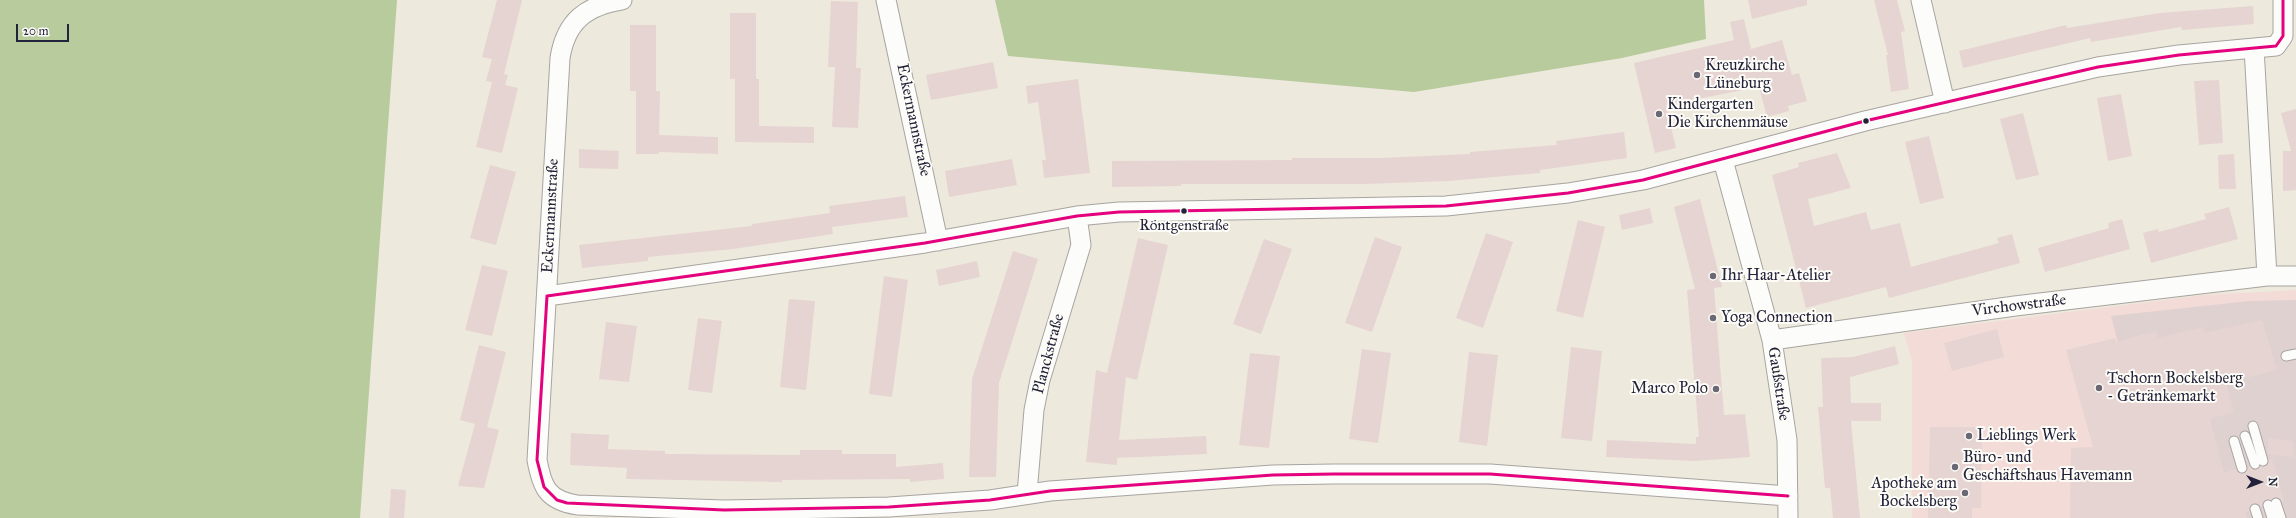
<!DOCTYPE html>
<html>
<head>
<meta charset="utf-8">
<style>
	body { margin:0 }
	#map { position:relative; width:2296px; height:518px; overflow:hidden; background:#eee9dd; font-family:"IM FELL Great Primer",serif }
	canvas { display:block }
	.north { position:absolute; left:2240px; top:462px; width:40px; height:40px; -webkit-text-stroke:3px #fdfcf7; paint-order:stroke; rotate:90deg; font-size:11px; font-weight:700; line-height:16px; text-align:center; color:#22223b }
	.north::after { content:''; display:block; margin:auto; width:14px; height:18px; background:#22223b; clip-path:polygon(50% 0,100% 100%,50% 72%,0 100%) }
	.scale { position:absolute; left:16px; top:24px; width:53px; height:18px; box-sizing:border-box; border:2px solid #22223b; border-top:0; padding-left:5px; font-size:12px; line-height:14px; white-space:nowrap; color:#22223b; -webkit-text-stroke:3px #fdfcf7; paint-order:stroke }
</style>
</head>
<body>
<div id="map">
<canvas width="2296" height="518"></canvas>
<div class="north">N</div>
<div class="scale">20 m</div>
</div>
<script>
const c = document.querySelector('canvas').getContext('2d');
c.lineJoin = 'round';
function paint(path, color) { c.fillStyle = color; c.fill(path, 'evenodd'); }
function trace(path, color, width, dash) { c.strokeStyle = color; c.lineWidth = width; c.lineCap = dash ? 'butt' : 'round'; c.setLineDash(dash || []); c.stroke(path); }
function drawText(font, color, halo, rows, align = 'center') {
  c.font = font + ' "IM FELL Great Primer",serif'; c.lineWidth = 4; c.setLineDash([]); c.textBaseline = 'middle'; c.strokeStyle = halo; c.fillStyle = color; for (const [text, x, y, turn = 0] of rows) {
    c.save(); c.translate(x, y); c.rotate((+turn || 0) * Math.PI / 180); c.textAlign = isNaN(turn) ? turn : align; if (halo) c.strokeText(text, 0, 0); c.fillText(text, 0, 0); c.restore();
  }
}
paint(new Path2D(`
	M 2296,290 L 2296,518 L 1912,518 L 1912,361 L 1904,333 L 2204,295 Z`), '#f3dbd7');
paint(new Path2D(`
	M 2296,300 L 2296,518 L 2163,518 L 2111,316 L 2249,301 Z`), '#dfd1d0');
paint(new Path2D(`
	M 0,0 L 397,0 L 360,518 L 0,518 Z
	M 995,0 L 1704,0 L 1706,39 L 1622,58 L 1414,92 L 1008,56 Z`), '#b8cb9d');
paint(new Path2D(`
	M 497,0 L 522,0 L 504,74 L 508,75 L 505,85 L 518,88 L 502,153 L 476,147 L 492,82 L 486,81 L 492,59 L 482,57 Z
	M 1748,0 L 1807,0 L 1807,5 L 1752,19 Z
	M 1874,0 L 1897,0 L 1905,31 L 1901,32 L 1909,89 L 1891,92 L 1886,55 L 1888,55 Z
	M 831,1 L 858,2 L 856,68 L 861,68 L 858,128 L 832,127 L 835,67 L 828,67 Z
	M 2253,6 L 2254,24 L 2182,30 L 2181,27 L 2091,42 L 2090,38 L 1963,68 L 1959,51 L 2066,25 L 2067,28 L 2160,13 Z
	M 730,13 L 756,13 L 756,79 L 759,79 L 759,126 L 814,127 L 814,143 L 735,142 L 735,79 L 730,79 Z
	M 1744,19 L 1751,49 L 1782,40 L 1792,75 L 1799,73 L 1807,101 L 1788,106 L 1789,111 L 1767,117 L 1759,87 L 1666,105 L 1676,148 L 1655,153 L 1634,63 L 1734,40 L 1730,22 Z
	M 630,25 L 656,25 L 656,91 L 660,91 L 659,135 L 718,137 L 718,154 L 659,152 L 659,154 L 636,154 L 636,91 L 630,91 Z
	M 993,62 L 998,88 L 931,100 L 926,75 Z
	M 1078,79 L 1090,173 L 1044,178 L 1042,160 L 1046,160 L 1038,102 L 1028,104 L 1026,86 Z
	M 2219,80 L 2223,143 L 2199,145 L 2194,81 Z
	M 2121,94 L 2132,156 L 2108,161 L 2097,98 Z
	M 2296,109 L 2296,190 L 2283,191 L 2283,151 L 2291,151 L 2281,113 Z
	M 2023,113 L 2039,175 L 2016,180 L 2000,119 Z
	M 1624,132 L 1627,158 L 1540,170 L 1540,173 L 1448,181 L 1366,184 L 1181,184 L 1181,186 L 1112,187 L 1112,161 L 1292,160 L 1292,158 L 1381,158 L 1470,154 L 1470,152 L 1557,145 L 1556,141 Z
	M 1929,136 L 1944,198 L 1920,204 L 1905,142 Z
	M 579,149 L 619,151 L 618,169 L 579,168 Z
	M 1837,153 L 1851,188 L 1808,199 L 1814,226 L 1866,212 L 1871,230 L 1900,223 L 1911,267 L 1999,243 L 1997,238 L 2012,234 L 2020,263 L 1889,298 L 1886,287 L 1806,308 L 1772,175 L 1799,167 L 1798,163 Z
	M 2234,154 L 2236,189 L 2219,189 L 2218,155 Z
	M 1012,159 L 1017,185 L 949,197 L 945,171 Z
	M 490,165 L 516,172 L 496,245 L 470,238 Z
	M 905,196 L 908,217 L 832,227 L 833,234 L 733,249 L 648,257 L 648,261 L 582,268 L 579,245 L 752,226 L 752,224 L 830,213 L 829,206 Z
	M 1700,199 L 1722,287 L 1714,288 L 1724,415 L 1745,414 L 1750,457 L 1695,461 L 1606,457 L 1607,440 L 1696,444 L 1696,437 L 1699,437 L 1687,290 L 1695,289 L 1674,207 Z
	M 2229,207 L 2238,239 L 2151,263 L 2143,233 L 2158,229 L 2159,232 L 2206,219 L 2204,214 Z
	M 1650,208 L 1653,223 L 1622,230 L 1619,215 Z
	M 2122,219 L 2130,249 L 2045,272 L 2038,248 L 2109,228 L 2108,223 Z
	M 1578,220 L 1605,227 L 1583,318 L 1556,311 Z
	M 1486,233 L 1513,242 L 1483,328 L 1456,318 Z
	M 1375,237 L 1402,247 L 1372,332 L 1345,323 Z
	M 1138,238 L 1168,245 L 1137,380 L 1126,377 L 1119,440 L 1206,436 L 1207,454 L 1117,458 L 1117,465 L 1086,462 L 1096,370 L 1107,373 Z
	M 1264,239 L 1292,249 L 1261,334 L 1233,324 Z
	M 1013,251 L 1038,259 L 999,383 L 996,477 L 969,477 L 972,379 Z
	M 977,261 L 980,277 L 939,286 L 936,270 Z
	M 482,265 L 508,271 L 492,336 L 465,330 Z
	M 884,276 L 908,280 L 892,397 L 869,394 Z
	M 789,299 L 815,301 L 806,390 L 780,387 Z
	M 698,318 L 722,321 L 712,393 L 688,390 Z
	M 2262,320 L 2277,370 L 2226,383 L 2234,412 L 2210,419 L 2224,473 L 2236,469 L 2238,473 L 2243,474 L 2247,472 L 2248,466 L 2257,470 L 2260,466 L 2267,465 L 2269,460 L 2272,459 L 2284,501 L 2282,502 L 2277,497 L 2271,500 L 2267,499 L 2261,507 L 2257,503 L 2253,503 L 2249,511 L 2245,512 L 2247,518 L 2070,518 L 2071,448 L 2093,447 L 2066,350 L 2115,338 L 2116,342 L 2156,331 L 2158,338 L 2203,327 L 2204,333 Z
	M 606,322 L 637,326 L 629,382 L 599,379 Z
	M 1997,329 L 2004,357 L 1952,371 L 1944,343 Z
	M 479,345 L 506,352 L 487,427 L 499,430 L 484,488 L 458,486 L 475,424 L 460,420 Z
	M 1895,346 L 1899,364 L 1850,377 L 1851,403 L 1881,403 L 1881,421 L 1851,421 L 1860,518 L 1833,518 L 1830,488 L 1825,488 L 1818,407 L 1823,407 L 1821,358 L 1853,357 Z
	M 1571,347 L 1602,351 L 1592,441 L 1561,438 Z
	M 1362,349 L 1391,353 L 1378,443 L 1349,439 Z
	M 1469,352 L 1498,355 L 1487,446 L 1459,442 Z
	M 1250,353 L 1280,356 L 1269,448 L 1239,445 Z
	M 1930,427 L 1982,427 L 1981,508 L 1972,508 L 1972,518 L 1928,518 Z
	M 571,433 L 609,435 L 608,449 L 665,451 L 665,454 L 800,455 L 800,450 L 842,450 L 842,454 L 896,454 L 896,467 L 943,463 L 944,479 L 910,482 L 910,479 L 782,480 L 782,482 L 626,479 L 627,468 L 570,465 Z
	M 2268,438 L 2293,441 L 2293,457 L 2268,454 Z
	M 391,489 L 406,490 L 404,518 L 389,518 Z`), '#e6d4d3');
const lane = new Path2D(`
	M 2286,356 L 2296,354
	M 2253,426 L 2263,461
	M 2245,436 L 2255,464
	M 2234,441 L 2242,468
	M 2276,503 L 2281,518
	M 2268,505 L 2272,518
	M 2255,509 L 2258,518`);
const street = new Path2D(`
	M 622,0 C 586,6 566,21 560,58 L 537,460 C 542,487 547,500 577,505 L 724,510 L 889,507 L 990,500 L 1050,491 L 1273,475 L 1334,474 L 1490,474 L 1788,496
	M 886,0 L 938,241
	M 1921,0 L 1945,103
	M 2254,48 L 2267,276
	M 1723,160 L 1772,340 L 1787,440 L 1788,518
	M 547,296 L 925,243 L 1077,216 L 1119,212 L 1177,211 L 1446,206 L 1568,193 L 1643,180 L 1865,121 L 2098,67 L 2179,55 L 2276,46 L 2283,36 L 2283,0
	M 1772,340 L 2015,306 L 2267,276 L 2296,276
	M 1027,494 L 1034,410 L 1040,380 L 1081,245 L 1077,216`);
trace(lane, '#a7a4a0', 11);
trace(street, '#a7a4a0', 21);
trace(lane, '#fcfcfa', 9);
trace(street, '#fcfcfa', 19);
trace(new Path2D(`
	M 547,296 L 925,243 L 1077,216 L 1119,212 L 1446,206 L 1568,193 L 1643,180 L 1865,121 L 2098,67 L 2179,55 L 2276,46 L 2283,36 L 2283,0
	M 547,296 L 537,460 L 544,487 L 557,500 L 567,503 L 724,510 L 889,507 L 990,500 L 1050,491 L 1273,475 L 1334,474 L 1490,474 L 1788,496`), '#e5007d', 3);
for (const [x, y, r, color] of [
	[1697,75,4,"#696874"],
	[1659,114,4,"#696874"],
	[1866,121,3.5,"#22223b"],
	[1184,211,3.5,"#22223b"],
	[1713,276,4,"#696874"],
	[1713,318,4,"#696874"],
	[2099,388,4,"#696874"],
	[1716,389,4,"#696874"],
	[1969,436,4,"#696874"],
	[1955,467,4,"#696874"],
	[1965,493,4,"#696874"]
]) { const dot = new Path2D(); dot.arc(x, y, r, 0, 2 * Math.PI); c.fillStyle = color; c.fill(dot); trace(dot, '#fdfcf7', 1.5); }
drawText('15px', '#22223b', '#fdfcf7', [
	["Röntgenstraße",1184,226]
]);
drawText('16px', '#22223b', '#fdfcf7', [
	["Kreuzkirche",1705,66],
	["Lüneburg",1705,84],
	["Kindergarten",1667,105],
	["Die Kirchenmäuse",1667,123],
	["Ihr Haar-Atelier",1721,276],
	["Yoga Connection",1721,318],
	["Tschorn Bockelsberg",2107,379],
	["- Getränkemarkt",2107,397],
	["Marco Polo",1708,389,"right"],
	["Lieblings Werk",1977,436],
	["Büro- und",1963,458],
	["Geschäftshaus Havemann",1963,476],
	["Apotheke am",1957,484,"right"],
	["Bockelsberg",1957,502,"right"]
], 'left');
drawText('16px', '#22223b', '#fdfcf7', [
	["Eckermannstraße",913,120,78],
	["Eckermannstraße",551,216,-87],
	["Virchowstraße",2019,306,-7],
	["Planckstraße",1049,354,-75],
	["Gaußstraße",1778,384,81]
]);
</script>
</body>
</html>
